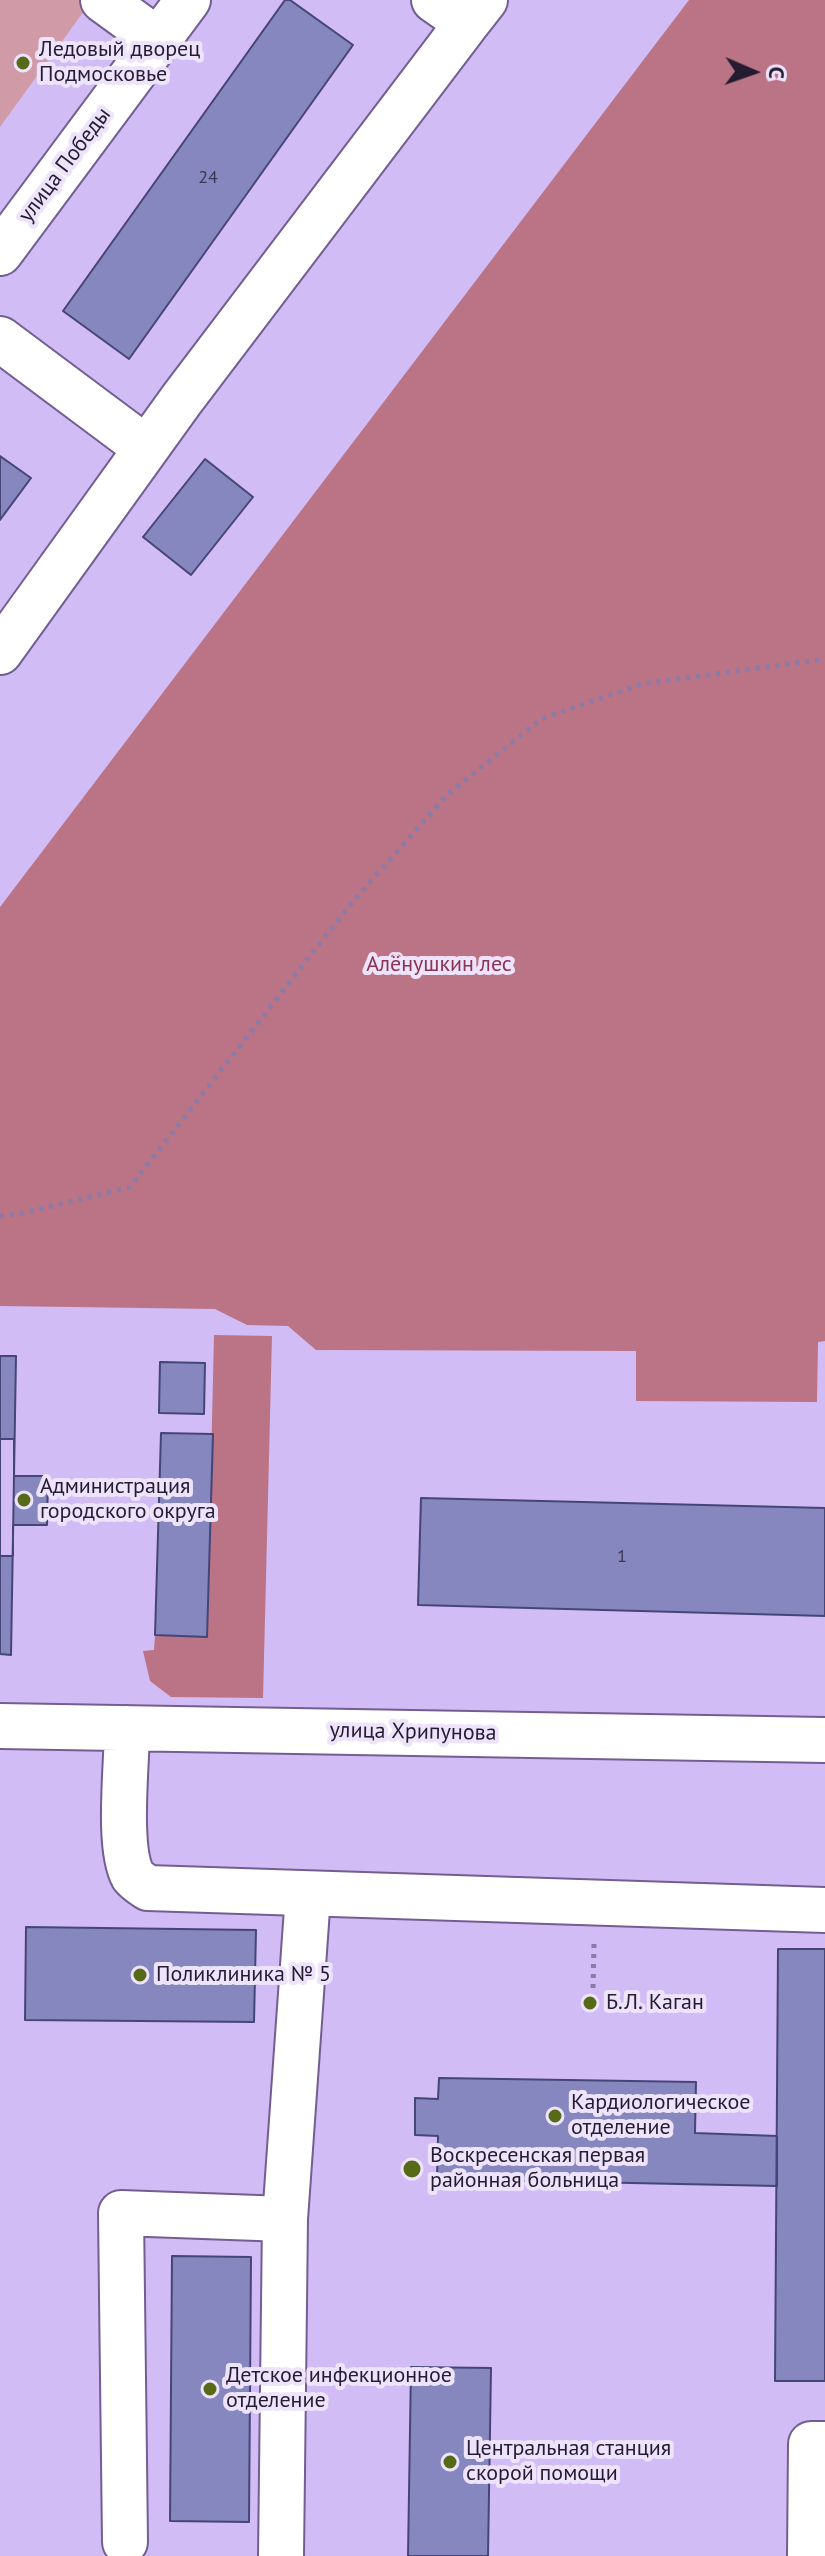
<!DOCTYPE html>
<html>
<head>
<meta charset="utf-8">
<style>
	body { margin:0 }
	#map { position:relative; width:825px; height:2556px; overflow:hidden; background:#d2bcf5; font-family:"PT Sans",sans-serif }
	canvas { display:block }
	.north { position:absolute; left:713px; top:32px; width:80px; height:80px; -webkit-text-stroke:6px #ede4fc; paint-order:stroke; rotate:92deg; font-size:22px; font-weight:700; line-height:32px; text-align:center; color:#251c31 }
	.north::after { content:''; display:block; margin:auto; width:28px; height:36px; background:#251c31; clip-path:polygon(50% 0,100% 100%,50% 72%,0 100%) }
</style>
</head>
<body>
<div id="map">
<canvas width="825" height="2556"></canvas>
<div class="north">С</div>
</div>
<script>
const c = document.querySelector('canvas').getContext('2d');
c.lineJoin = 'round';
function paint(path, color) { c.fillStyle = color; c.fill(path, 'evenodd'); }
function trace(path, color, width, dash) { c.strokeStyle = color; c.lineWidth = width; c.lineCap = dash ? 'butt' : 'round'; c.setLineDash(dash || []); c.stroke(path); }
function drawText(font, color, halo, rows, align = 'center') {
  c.font = font + ' "PT Sans",sans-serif'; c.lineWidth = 8; c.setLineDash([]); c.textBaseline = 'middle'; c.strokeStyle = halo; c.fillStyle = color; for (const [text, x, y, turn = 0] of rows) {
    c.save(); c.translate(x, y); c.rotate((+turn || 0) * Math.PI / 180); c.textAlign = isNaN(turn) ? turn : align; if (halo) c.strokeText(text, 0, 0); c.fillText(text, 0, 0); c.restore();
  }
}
paint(new Path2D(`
	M 0,0 L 92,0 L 0,127 Z`), '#d19aa7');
paint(new Path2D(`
	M 689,0 L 825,0 L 825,1341 L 818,1342 L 817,1402 L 636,1401 L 636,1351 L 316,1350 L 288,1326 L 247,1325 L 215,1309 L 0,1306 L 0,907 Z
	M 214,1335 L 272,1336 L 263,1698 L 171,1697 L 150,1681 L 143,1651 L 154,1650 L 155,1635 L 207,1636 Z`), '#bb7386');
const building = new Path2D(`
	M 285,0 L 290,0 L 353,45 L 129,359 L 63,311 Z
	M 0,456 L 31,478 L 0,520 Z
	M 205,459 L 253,497 L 191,575 L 143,537 Z
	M 0,1356 L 16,1356 L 11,1655 L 0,1654 Z
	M 160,1362 L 205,1363 L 204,1414 L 159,1413 Z
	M 161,1433 L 213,1434 L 207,1637 L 155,1635 Z
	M 0,1439 L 14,1439 L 14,1476 L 48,1476 L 47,1525 L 13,1525 L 13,1556 L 0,1556 Z
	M 421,1498 L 825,1508 L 825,1616 L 418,1605 Z
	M 26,1927 L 256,1930 L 254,2022 L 25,2020 Z
	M 778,1949 L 825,1949 L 825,2381 L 775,2381 Z
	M 439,2078 L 696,2082 L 695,2133 L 777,2136 L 777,2186 L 437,2179 L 438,2136 L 415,2135 L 415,2098 L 438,2099 Z
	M 172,2256 L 251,2257 L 249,2522 L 170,2521 Z
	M 411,2367 L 491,2368 L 488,2556 L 408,2556 Z`);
paint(building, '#8687bf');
trace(building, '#464577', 2);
const minor = new Path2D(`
	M 103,0 L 158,40
	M 434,0 L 467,23 L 485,0
	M 0,253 L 188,0
	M 0,339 L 146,448
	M 0,652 L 182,399 L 467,23
	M 0,1726 L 825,1740
	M 127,1728 C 127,1763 117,1848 133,1876 C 137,1881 142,1884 148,1888 L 825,1910
	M 125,2542 L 121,2213 L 285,2219
	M 281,2556 L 285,2219 L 308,1895
	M 810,2556 L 811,2444 L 825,2444`);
trace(minor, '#735e91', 48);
trace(new Path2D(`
	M 0,1216 L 23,1213 L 130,1187 L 349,906 L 447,795 L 541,719 L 642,684 L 825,659
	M 593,1988 L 594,1944`), '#8c7ba6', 5, [4, 6]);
trace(minor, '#fff', 44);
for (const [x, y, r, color] of [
	[23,63,8,"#566a17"],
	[24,1500,8,"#566a17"],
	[140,1975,8,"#566a17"],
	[590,2003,8,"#566a17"],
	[555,2116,8,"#566a17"],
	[412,2169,10,"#566a17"],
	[210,2389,8,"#566a17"],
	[450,2462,8,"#566a17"]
]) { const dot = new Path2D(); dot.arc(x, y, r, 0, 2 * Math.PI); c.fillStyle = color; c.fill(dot); trace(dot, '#ede4fc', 3); }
drawText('18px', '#3d3754', null, [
	["24",208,178],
	["1",622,1557]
]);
drawText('22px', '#251c31', '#ede4fc', [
	["Ледовый дворец",39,50],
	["Подмосковье",39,75],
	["Администрация",40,1487],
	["городского округа",40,1512],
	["Поликлиника № 5",156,1975],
	["Б.Л. Каган",606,2003],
	["Кардиологическое",571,2103],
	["отделение",571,2128],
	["Воскресенская первая",430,2156],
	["районная больница",430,2181],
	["Детское инфекционное",226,2376],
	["отделение",226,2401],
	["Центральная станция",466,2449],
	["скорой помощи",466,2474]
], 'left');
drawText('22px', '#251c31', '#ede4fc', [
	["улица Победы",65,165,-53],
	["улица Хрипунова",413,1732,1]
]);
drawText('22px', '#8b3350', '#ede4fc', [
	["Алёнушкин лес",439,965]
]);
</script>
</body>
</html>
